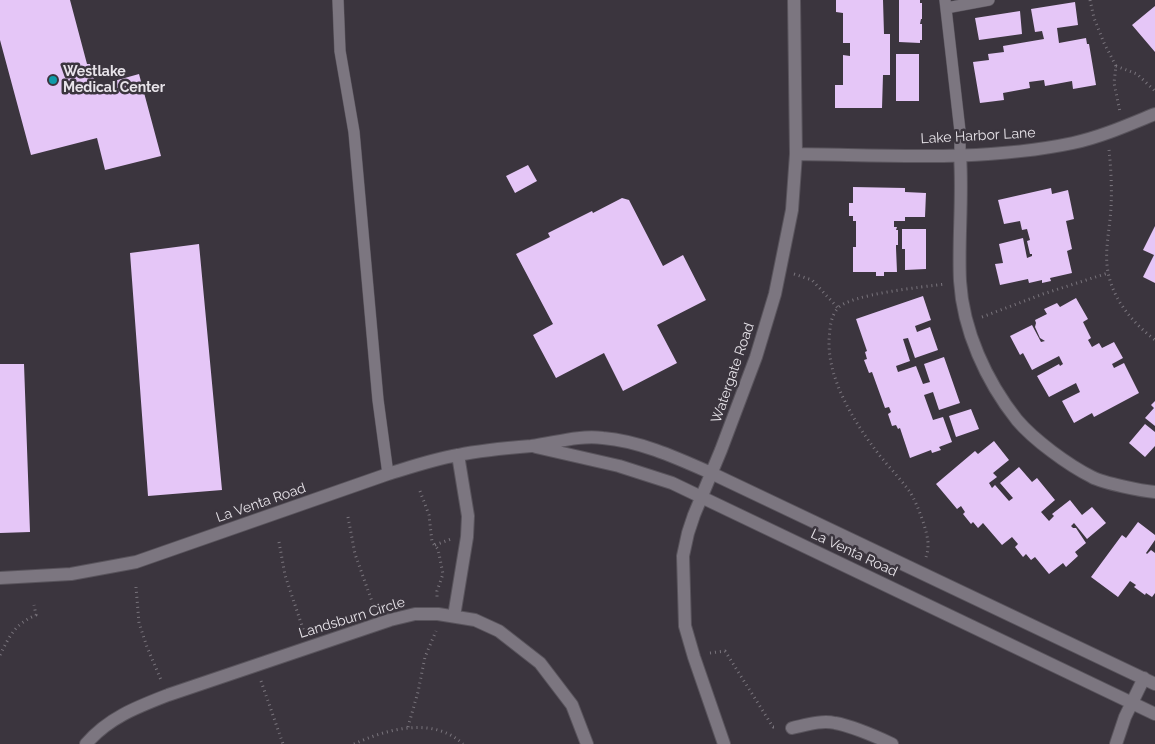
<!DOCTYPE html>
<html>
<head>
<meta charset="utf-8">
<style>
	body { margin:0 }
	canvas { display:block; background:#3b353e }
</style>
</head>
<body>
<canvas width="1155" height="744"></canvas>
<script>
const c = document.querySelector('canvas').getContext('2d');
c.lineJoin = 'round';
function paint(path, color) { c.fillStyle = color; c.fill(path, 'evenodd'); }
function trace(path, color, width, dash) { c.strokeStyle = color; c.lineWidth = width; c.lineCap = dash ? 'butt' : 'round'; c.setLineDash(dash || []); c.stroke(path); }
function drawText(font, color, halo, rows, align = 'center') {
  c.font = font + ' Raleway,sans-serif'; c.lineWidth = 5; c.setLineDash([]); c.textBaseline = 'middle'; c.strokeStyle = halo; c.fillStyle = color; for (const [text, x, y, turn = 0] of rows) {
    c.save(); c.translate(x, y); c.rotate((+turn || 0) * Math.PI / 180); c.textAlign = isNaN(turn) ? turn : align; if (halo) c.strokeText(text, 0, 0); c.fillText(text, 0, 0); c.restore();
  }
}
paint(new Path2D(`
	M 0,0 L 70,0 L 87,64 L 90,64 L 96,86 L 139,74 L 161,156 L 105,170 L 97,138 L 31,155 L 0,40 Z
	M 836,0 L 883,0 L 884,34 L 890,34 L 890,75 L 883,75 L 882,108 L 835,108 L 835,85 L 843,85 L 843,55 L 850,56 L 850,43 L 843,43 L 843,13 L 836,12 Z
	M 899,0 L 920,0 L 920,3 L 922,3 L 922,19 L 921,19 L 920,24 L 922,24 L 922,40 L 920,40 L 920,43 L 899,42 Z
	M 1075,2 L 1078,25 L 1057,28 L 1059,43 L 1086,38 L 1087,44 L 1089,44 L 1096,85 L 1073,89 L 1072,81 L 1045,86 L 1044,80 L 1029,82 L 1030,88 L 1003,93 L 1004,100 L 980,103 L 973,62 L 989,60 L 988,54 L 1004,52 L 1003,46 L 1044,39 L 1042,31 L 1035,32 L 1031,9 Z
	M 1155,6 L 1155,52 L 1132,25 Z
	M 1020,11 L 1022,34 L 979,40 L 975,18 Z
	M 896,54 L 919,54 L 919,101 L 896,101 Z
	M 528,165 L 537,181 L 515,193 L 506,176 Z
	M 853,187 L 905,188 L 905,192 L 926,193 L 925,217 L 905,217 L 905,221 L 894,221 L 894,227 L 897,227 L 896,230 L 898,230 L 898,245 L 896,245 L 896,248 L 897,272 L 884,272 L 884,276 L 876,276 L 876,272 L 853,272 L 853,247 L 856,247 L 856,221 L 853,221 L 853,216 L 849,216 L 849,203 L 853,203 Z
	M 1051,188 L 1052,194 L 1068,190 L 1074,219 L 1066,221 L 1072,249 L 1067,251 L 1072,273 L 1050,278 L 1051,281 L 1042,283 L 1042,280 L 1029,283 L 1028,279 L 1000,285 L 995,264 L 1003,263 L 999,244 L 1023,238 L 1027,258 L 1032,256 L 1032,254 L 1030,254 L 1027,241 L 1030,240 L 1027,229 L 1022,230 L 1020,221 L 1004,224 L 998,200 Z
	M 622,198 L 629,200 L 663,266 L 683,255 L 706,300 L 657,325 L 677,363 L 623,391 L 604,353 L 556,378 L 533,335 L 553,324 L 516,254 L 550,237 L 548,233 L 592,211 L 593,213 Z
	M 1155,226 L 1155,283 L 1143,277 L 1154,255 L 1143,250 Z
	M 902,229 L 926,229 L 926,269 L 905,270 L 905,249 L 902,249 Z
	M 199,244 L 222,490 L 148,496 L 130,253 Z
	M 923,296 L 931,320 L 915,326 L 917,332 L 930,327 L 938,350 L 915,358 L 908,338 L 903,339 L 910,361 L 896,366 L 898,372 L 916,366 L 923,384 L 930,382 L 924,364 L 944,357 L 960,403 L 939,410 L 933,392 L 924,395 L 933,420 L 943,417 L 952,442 L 939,447 L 941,450 L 932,453 L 931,450 L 910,458 L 900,428 L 898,429 L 896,425 L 892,426 L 888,414 L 891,412 L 889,407 L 885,408 L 872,372 L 869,373 L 864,360 L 867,359 L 865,352 L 867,351 L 856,319 Z
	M 1076,298 L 1088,319 L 1083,322 L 1091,338 L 1088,340 L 1092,347 L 1099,343 L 1102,348 L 1114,342 L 1123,358 L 1112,364 L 1114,368 L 1124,363 L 1139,393 L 1094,417 L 1092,413 L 1074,423 L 1062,401 L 1080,392 L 1076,383 L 1049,397 L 1037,376 L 1059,364 L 1060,366 L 1063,364 L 1059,356 L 1032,370 L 1023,353 L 1020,355 L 1010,336 L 1032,325 L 1041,342 L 1045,341 L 1040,338 L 1035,327 L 1036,323 L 1035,320 L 1047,314 L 1044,309 L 1057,303 L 1060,307 Z
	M 0,364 L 24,364 L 30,532 L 0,533 Z
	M 1155,401 L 1155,426 L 1145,418 L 1154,408 L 1151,405 Z
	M 971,409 L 979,429 L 956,437 L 949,416 Z
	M 1145,424 L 1155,432 L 1155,446 L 1145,457 L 1129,443 Z
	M 994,441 L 1009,460 L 993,473 L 997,477 L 989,483 L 992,488 L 995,485 L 1009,501 L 1013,498 L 1000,483 L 1019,467 L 1032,482 L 1037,478 L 1055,500 L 1041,512 L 1049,521 L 1054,516 L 1052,514 L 1070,500 L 1082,515 L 1092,507 L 1106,523 L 1087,539 L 1074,523 L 1071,526 L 1073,528 L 1076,528 L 1086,543 L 1075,552 L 1078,556 L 1066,567 L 1063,563 L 1049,574 L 1035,557 L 1031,560 L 1026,554 L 1023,557 L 1015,547 L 1018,544 L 1012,537 L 1002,545 L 983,523 L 978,528 L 973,522 L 971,524 L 963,514 L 965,512 L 961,506 L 957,509 L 936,484 L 975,451 L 978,454 Z
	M 1138,522 L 1155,535 L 1155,540 L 1146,553 L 1147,554 L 1151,550 L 1155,553 L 1155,593 L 1152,597 L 1146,593 L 1145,595 L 1134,587 L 1136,585 L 1130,581 L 1118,597 L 1091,577 L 1122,535 L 1126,538 Z`), '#e5c6f7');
const lane = new Path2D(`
	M 338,0 L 340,51 L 354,132 L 378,400 L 388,474
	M 945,0 L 960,131 L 960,155
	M 946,8 L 989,0`);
const street = new Path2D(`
	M 796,154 C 888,155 982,162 1073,143 C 1101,137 1128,125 1155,114
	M 960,155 C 963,197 958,239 960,281 C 963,330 986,381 1017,420 C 1034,440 1068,465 1092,477 C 1103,483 1142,491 1155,492
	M 536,447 L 619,466 L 672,483 L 1155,714
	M 0,578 L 71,574 L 136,562 L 388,474 C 411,467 434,459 458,455 C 482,450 506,448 531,446 C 555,443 578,435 603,438 C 640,441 677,458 711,473 L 1155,684
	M 454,616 L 467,537 L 468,516 L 458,455
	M 792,728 C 806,725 821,720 835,723 C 852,726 877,737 892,744
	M 86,744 C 108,718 137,707 168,695 L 390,620 L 415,614 L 438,614 L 475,620 L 499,631 L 540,663 L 572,705 L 587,744
	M 724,744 L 694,657 L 685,626 L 683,556 L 688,533 L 694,515 L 721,450 L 756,357 L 775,294 L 792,210 L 796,154 L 794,0
	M 1116,744 L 1125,717 L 1144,678`);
trace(lane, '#59545c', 12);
trace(street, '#59545c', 14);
trace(new Path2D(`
	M 1090,0 L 1094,18 L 1104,43 L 1116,66 L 1114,83 L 1120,112
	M 1116,66 L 1137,74 L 1155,91
	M 1109,150 C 1111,168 1112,189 1111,207 C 1110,229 1104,251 1108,272 C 1113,300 1133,323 1155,340
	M 794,274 L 812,280 L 838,308
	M 982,317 L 1043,294 L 1108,273
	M 420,491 L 429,515 L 432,542 L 438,549 L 443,574 L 437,591 L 437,598
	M 348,517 L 355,554 L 375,610
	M 279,542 L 285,575 L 304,632
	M 435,545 L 451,539
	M 926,557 C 927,554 928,550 928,546 C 929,534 917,503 910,492 C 899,477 885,463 874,448 C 852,418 828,379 829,340 C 830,329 830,317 838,308 C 851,294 923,287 945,284
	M 136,587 L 139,623 L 147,647 L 161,680
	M 710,653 L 725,651 L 773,727 L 776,727
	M 0,655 C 10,635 15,624 36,615 L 34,605
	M 261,681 L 283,744
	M 408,727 L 418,692 L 425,657 L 436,631
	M 354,744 C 387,729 433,716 463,744`), '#79747c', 3, [1, 4]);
trace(lane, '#7c7680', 11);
trace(street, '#7c7680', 12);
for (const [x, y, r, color] of [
	[53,80,5,"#0f9aa8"]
]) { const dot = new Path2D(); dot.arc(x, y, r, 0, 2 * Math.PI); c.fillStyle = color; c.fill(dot); trace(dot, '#3b353e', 2); }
drawText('bold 14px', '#e8e4ea', '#3b353e', [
	["Westlake",63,72],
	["Medical Center",63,88]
], 'left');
drawText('14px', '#e8e4ea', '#3b353e', [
	["Lake Harbor Lane",978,136,-3],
	["Watergate Road",733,373,-71],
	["La Venta Road",261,503,-19],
	["La Venta Road",854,553,25],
	["Landsburn Circle",352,618,-17]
]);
</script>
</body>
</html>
